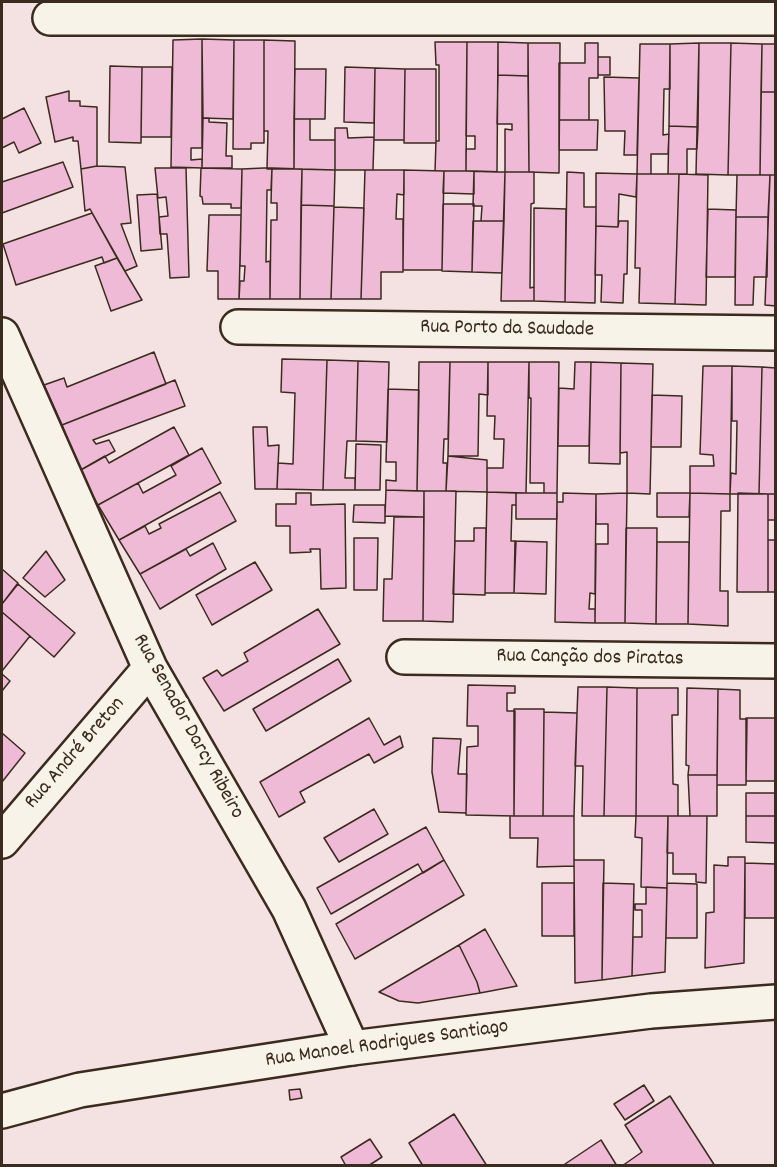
<!DOCTYPE html>
<html>
<head>
<meta charset="utf-8">
<style>
	body { margin:0 }
	#map { position:relative; width:777px; height:1167px; overflow:hidden; background:#f4e2e2; font-family:Dekko,sans-serif }
	canvas { display:block }
	.frame { position:absolute; inset:0; border:3px solid #3b2a1e; pointer-events:none }
</style>
</head>
<body>
<div id="map">
<canvas width="777" height="1167"></canvas>
<div class="frame"></div>
</div>
<script>
const c = document.querySelector('canvas').getContext('2d');
c.lineJoin = 'round';
function paint(path, color) { c.fillStyle = color; c.fill(path, 'evenodd'); }
function trace(path, color, width, dash) { c.strokeStyle = color; c.lineWidth = width; c.lineCap = dash ? 'butt' : 'round'; c.setLineDash(dash || []); c.stroke(path); }
function drawText(font, color, halo, rows, align = 'center') {
  c.font = font + ' Dekko,sans-serif'; c.lineWidth = 6; c.setLineDash([]); c.textBaseline = 'middle'; c.strokeStyle = halo; c.fillStyle = color; for (const [text, x, y, turn = 0] of rows) {
    c.save(); c.translate(x, y); c.rotate((+turn || 0) * Math.PI / 180); c.textAlign = isNaN(turn) ? turn : align; if (halo) c.strokeText(text, 0, 0); c.fillText(text, 0, 0); c.restore();
  }
}
const building = new Path2D(`
	M 202,39 L 234,40 L 233,119 L 203,118 Z
	M 202,39 L 202,148 L 191,148 L 191,160 L 202,159 L 202,168 L 171,167 L 173,40 Z
	M 234,40 L 264,40 L 264,143 L 251,143 L 251,149 L 233,149 Z
	M 264,40 L 295,41 L 294,169 L 267,169 L 268,131 L 264,131 Z
	M 435,42 L 467,42 L 466,171 L 435,171 L 436,141 L 439,141 L 439,65 L 436,65 Z
	M 467,42 L 498,42 L 497,172 L 466,171 L 466,149 L 475,149 L 475,136 L 466,136 Z
	M 498,42 L 528,43 L 528,76 L 498,75 Z
	M 528,43 L 560,43 L 559,173 L 529,172 Z
	M 585,43 L 598,43 L 598,78 L 589,78 L 589,120 L 559,120 L 559,63 L 585,63 Z
	M 699,43 L 731,43 L 728,175 L 696,174 Z
	M 699,43 L 698,127 L 669,126 L 670,44 Z
	M 731,43 L 762,44 L 760,175 L 728,175 Z
	M 640,44 L 670,44 L 670,89 L 664,89 L 663,135 L 669,134 L 668,154 L 651,154 L 651,174 L 637,174 Z
	M 762,44 L 776,44 L 776,92 L 761,92 Z
	M 598,57 L 610,57 L 610,75 L 598,75 Z
	M 110,66 L 142,67 L 141,143 L 109,142 Z
	M 142,67 L 172,67 L 171,137 L 141,137 Z
	M 345,67 L 375,68 L 374,123 L 344,122 Z
	M 375,68 L 405,69 L 404,140 L 374,140 Z
	M 295,69 L 326,69 L 325,119 L 294,119 Z
	M 405,69 L 436,69 L 436,143 L 404,143 Z
	M 498,75 L 528,76 L 529,172 L 505,172 L 505,129 L 512,130 L 512,124 L 497,124 Z
	M 604,77 L 639,78 L 637,155 L 624,155 L 625,131 L 605,131 Z
	M 69,91 L 69,101 L 80,101 L 80,106 L 97,107 L 97,166 L 81,169 L 78,141 L 73,141 L 73,137 L 55,142 L 46,97 Z
	M 761,92 L 776,92 L 776,175 L 760,175 Z
	M 24,108 L 41,143 L 19,153 L 14,142 L 2,148 L 2,119 Z
	M 203,118 L 209,118 L 209,122 L 227,123 L 226,156 L 232,156 L 232,168 L 202,168 Z
	M 294,119 L 310,119 L 310,140 L 335,140 L 335,170 L 294,169 Z
	M 559,120 L 598,120 L 597,150 L 559,150 Z
	M 669,126 L 698,127 L 697,149 L 687,149 L 687,174 L 668,174 Z
	M 335,128 L 347,128 L 348,138 L 374,137 L 373,170 L 335,170 Z
	M 63,162 L 73,187 L 2,213 L 2,182 Z
	M 97,166 L 125,167 L 131,223 L 121,224 L 137,266 L 125,271 L 90,209 L 85,211 L 81,169 Z
	M 155,168 L 186,168 L 189,277 L 170,278 L 167,234 L 160,234 L 159,217 L 168,216 L 166,197 L 158,198 Z
	M 201,168 L 242,169 L 241,208 L 231,208 L 231,204 L 203,204 L 202,197 L 200,196 Z
	M 264,168 L 272,168 L 271,190 L 267,190 L 266,262 L 270,261 L 270,299 L 239,299 L 240,281 L 244,281 L 245,266 L 240,266 L 242,169 Z
	M 272,168 L 302,169 L 300,299 L 270,299 L 271,220 L 277,220 L 277,203 L 271,203 Z
	M 302,169 L 335,170 L 334,206 L 301,205 Z
	M 365,170 L 404,170 L 404,195 L 397,194 L 396,219 L 403,219 L 403,272 L 381,272 L 381,299 L 361,299 Z
	M 404,170 L 444,171 L 442,270 L 403,270 Z
	M 444,171 L 474,171 L 474,194 L 443,193 Z
	M 474,171 L 505,172 L 504,221 L 481,221 L 482,206 L 473,206 Z
	M 505,172 L 534,172 L 534,203 L 531,204 L 530,288 L 534,287 L 534,301 L 501,301 Z
	M 567,172 L 584,173 L 584,207 L 596,207 L 595,303 L 565,302 Z
	M 596,173 L 637,174 L 636,197 L 619,194 L 618,227 L 596,226 Z
	M 637,174 L 679,174 L 675,304 L 639,303 L 640,268 L 635,268 Z
	M 679,174 L 708,175 L 706,305 L 675,304 Z
	M 737,175 L 770,175 L 768,217 L 736,217 Z
	M 770,175 L 776,175 L 776,306 L 765,305 Z
	M 157,194 L 162,249 L 141,251 L 137,195 Z
	M 443,204 L 474,204 L 472,272 L 442,271 Z
	M 301,205 L 334,206 L 331,299 L 300,299 Z
	M 334,207 L 364,208 L 361,299 L 331,299 Z
	M 534,208 L 566,209 L 565,302 L 534,301 Z
	M 708,209 L 736,210 L 735,277 L 706,277 Z
	M 92,213 L 117,258 L 104,263 L 102,257 L 16,285 L 3,244 Z
	M 209,215 L 241,215 L 239,299 L 218,299 L 218,271 L 207,271 Z
	M 736,217 L 768,217 L 767,277 L 754,277 L 753,305 L 735,305 Z
	M 473,221 L 504,221 L 502,273 L 472,272 Z
	M 619,221 L 628,221 L 627,274 L 624,274 L 623,303 L 601,302 L 602,275 L 595,275 L 596,226 L 618,227 Z
	M 117,258 L 142,300 L 111,311 L 95,266 Z
	M 154,352 L 166,384 L 62,425 L 44,385 L 64,378 L 67,387 Z
	M 282,359 L 327,360 L 323,490 L 277,489 L 278,463 L 293,464 L 295,393 L 281,392 Z
	M 327,360 L 358,361 L 356,441 L 347,441 L 345,478 L 355,478 L 355,490 L 323,490 Z
	M 358,361 L 389,362 L 387,442 L 356,441 Z
	M 419,362 L 450,362 L 448,439 L 444,439 L 443,463 L 447,463 L 446,491 L 417,491 Z
	M 450,362 L 488,362 L 488,395 L 479,394 L 478,456 L 448,456 Z
	M 488,362 L 529,362 L 526,493 L 487,492 L 487,468 L 503,468 L 504,439 L 494,439 L 495,416 L 487,416 Z
	M 529,362 L 559,362 L 557,493 L 544,493 L 544,483 L 530,483 L 531,398 L 529,398 Z
	M 575,362 L 591,362 L 589,446 L 558,446 L 559,388 L 574,389 Z
	M 591,362 L 621,363 L 620,464 L 589,463 Z
	M 621,363 L 653,364 L 650,494 L 627,493 L 627,452 L 620,453 Z
	M 703,366 L 732,366 L 730,494 L 690,493 L 690,466 L 714,466 L 713,455 L 700,454 Z
	M 732,366 L 762,367 L 759,494 L 730,494 L 731,473 L 736,474 L 737,421 L 732,421 Z
	M 762,367 L 776,368 L 776,494 L 759,494 Z
	M 175,380 L 185,406 L 93,440 L 96,444 L 109,440 L 115,451 L 79,471 L 62,425 Z
	M 388,389 L 419,390 L 417,491 L 386,490 L 386,480 L 396,481 L 396,462 L 386,462 Z
	M 652,395 L 682,396 L 681,447 L 651,447 Z
	M 174,427 L 189,455 L 98,505 L 79,471 L 105,456 L 109,463 Z
	M 253,427 L 267,427 L 268,446 L 279,445 L 277,489 L 255,489 Z
	M 356,444 L 381,445 L 380,490 L 355,490 Z
	M 202,448 L 221,483 L 119,540 L 98,505 L 138,483 L 143,493 L 176,475 L 171,466 Z
	M 448,456 L 487,460 L 487,492 L 446,491 Z
	M 386,490 L 424,491 L 424,517 L 385,516 Z
	M 424,491 L 456,491 L 453,622 L 423,621 Z
	M 220,492 L 236,521 L 140,574 L 119,540 L 145,526 L 149,534 L 161,528 L 159,524 Z
	M 487,492 L 516,493 L 516,505 L 512,505 L 511,541 L 516,541 L 514,593 L 485,593 Z
	M 296,493 L 311,493 L 311,505 L 345,504 L 346,588 L 321,589 L 320,549 L 310,549 L 311,552 L 290,553 L 290,526 L 276,526 L 276,504 L 296,504 Z
	M 516,493 L 557,493 L 557,519 L 516,519 Z
	M 563,493 L 596,494 L 595,594 L 590,593 L 589,609 L 595,609 L 595,623 L 555,622 L 557,502 L 563,502 Z
	M 627,493 L 625,623 L 595,623 L 596,544 L 608,544 L 608,524 L 596,524 L 596,494 Z
	M 657,493 L 690,493 L 689,517 L 657,517 Z
	M 690,493 L 730,494 L 730,511 L 721,511 L 720,591 L 728,591 L 728,626 L 688,624 Z
	M 738,493 L 768,494 L 768,592 L 737,592 Z
	M 768,494 L 776,494 L 776,520 L 768,520 Z
	M 354,505 L 385,505 L 385,523 L 353,522 Z
	M 394,517 L 424,517 L 423,621 L 383,621 L 384,579 L 392,579 Z
	M 474,528 L 486,528 L 485,595 L 453,594 L 455,541 L 474,541 Z
	M 626,528 L 657,528 L 656,624 L 625,623 Z
	M 354,538 L 378,538 L 377,590 L 354,590 Z
	M 768,540 L 776,540 L 776,592 L 768,592 Z
	M 515,541 L 547,542 L 546,594 L 514,593 Z
	M 657,542 L 689,542 L 688,624 L 656,624 Z
	M 213,543 L 226,569 L 160,609 L 140,574 L 186,549 L 190,556 Z
	M 46,551 L 65,580 L 45,597 L 23,578 Z
	M 255,562 L 272,590 L 212,625 L 196,595 Z
	M 2,569 L 18,583 L 2,604 Z
	M 18,584 L 75,633 L 54,657 L 2,612 L 2,604 Z
	M 318,609 L 340,644 L 224,711 L 203,678 L 217,670 L 222,676 L 248,661 L 244,653 Z
	M 2,612 L 30,636 L 2,671 Z
	M 338,659 L 351,681 L 266,731 L 253,709 Z
	M 2,674 L 10,681 L 2,691 Z
	M 468,685 L 515,686 L 515,693 L 507,693 L 507,711 L 515,711 L 514,816 L 466,815 L 467,747 L 478,746 L 478,726 L 467,726 Z
	M 578,687 L 607,687 L 604,816 L 582,816 L 583,766 L 575,766 Z
	M 607,687 L 637,688 L 636,816 L 604,816 Z
	M 637,688 L 678,688 L 678,715 L 672,715 L 673,784 L 678,785 L 678,816 L 636,816 Z
	M 687,688 L 718,689 L 717,775 L 688,775 L 689,766 L 686,765 Z
	M 718,689 L 740,690 L 740,719 L 747,719 L 746,785 L 717,785 Z
	M 514,709 L 544,709 L 543,816 L 514,816 Z
	M 544,712 L 577,713 L 574,816 L 543,816 Z
	M 369,718 L 384,745 L 400,736 L 403,747 L 374,763 L 369,754 L 300,792 L 305,802 L 279,817 L 260,782 Z
	M 746,718 L 776,718 L 776,781 L 746,781 Z
	M 2,733 L 25,753 L 2,782 Z
	M 433,738 L 461,739 L 458,774 L 467,774 L 466,813 L 439,812 L 432,772 Z
	M 688,775 L 717,775 L 717,816 L 690,816 Z
	M 746,793 L 776,793 L 776,816 L 746,816 Z
	M 374,809 L 388,834 L 339,862 L 324,838 Z
	M 510,816 L 574,816 L 574,866 L 537,867 L 538,838 L 510,838 Z
	M 636,816 L 668,816 L 667,888 L 641,887 L 642,838 L 635,837 Z
	M 668,816 L 707,816 L 706,883 L 696,882 L 696,874 L 673,874 L 673,853 L 667,853 Z
	M 746,816 L 776,816 L 776,843 L 746,842 Z
	M 426,827 L 444,860 L 423,873 L 418,864 L 331,914 L 317,888 Z
	M 728,857 L 745,857 L 744,963 L 705,968 L 706,913 L 714,912 L 714,865 L 728,866 Z
	M 444,860 L 464,895 L 355,959 L 336,924 Z
	M 574,860 L 604,860 L 602,980 L 575,983 Z
	M 745,863 L 776,864 L 776,918 L 745,918 Z
	M 542,883 L 574,883 L 574,936 L 542,936 Z
	M 603,883 L 634,884 L 632,976 L 602,980 Z
	M 667,883 L 697,884 L 697,938 L 666,938 Z
	M 646,887 L 667,888 L 665,972 L 632,976 L 633,937 L 642,937 L 642,910 L 635,910 L 635,904 L 646,904 Z
	M 485,929 L 517,986 L 480,993 L 477,982 L 459,945 Z
	M 459,945 L 477,982 L 480,993 L 418,1003 L 399,1001 L 379,992 Z
	M 644,1085 L 654,1101 L 625,1120 L 614,1104 Z
	M 300,1089 L 302,1098 L 290,1100 L 289,1090 Z
	M 670,1096 L 715,1166 L 622,1166 L 642,1152 L 625,1125 Z
	M 454,1114 L 487,1166 L 423,1166 L 409,1143 Z
	M 370,1139 L 382,1157 L 368,1166 L 346,1166 L 341,1157 Z
	M 601,1140 L 617,1166 L 562,1166 Z`);
paint(building, '#eebad5');
trace(building, '#3b2a1e', 1.5);
const minor = new Path2D(`
	M 50,18 L 776,18
	M 238,327 L 776,333
	M 2,335 L 150,668 L 289,909 L 352,1048
	M 404,657 L 776,661
	M 2,841 L 150,668`);
const secondary = new Path2D(`
	M 2,1111 L 80,1090 L 352,1048 L 651,1011 L 776,1002`);
trace(minor, '#3b2a1e', 38);
trace(secondary, '#3b2a1e', 38);
trace(minor, '#f7f3e8', 33);
trace(secondary, '#f7f3e8', 33);
drawText('21px', '#3b2a1e', '#f7f3e8', [
	["Rua Porto da Saudade",507,330,1],
	["Rua Canção dos Piratas",590,659,1],
	["Rua Senador Darcy Ribeiro",187,727,61],
	["Rua André Breton",76,754,-49],
	["Rua Manoel Rodrigues Santiago",387,1045,-8]
]);
</script>
</body>
</html>
